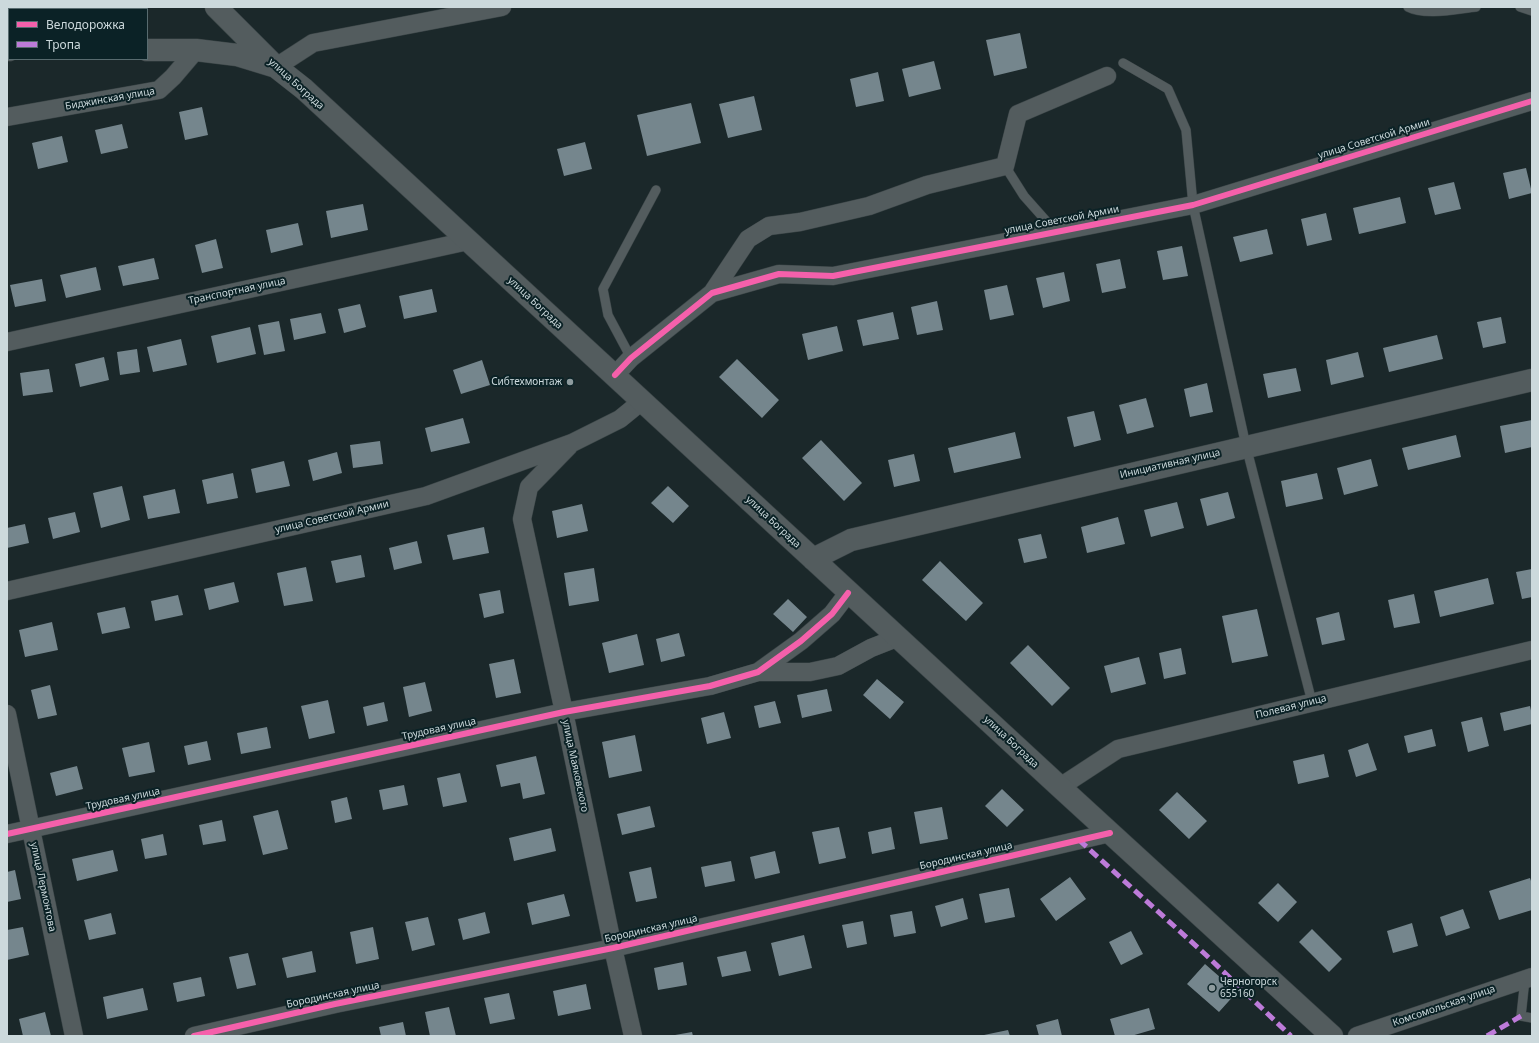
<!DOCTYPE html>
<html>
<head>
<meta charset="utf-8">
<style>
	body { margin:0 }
	#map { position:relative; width:1539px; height:1043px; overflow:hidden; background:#1b282a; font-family:"Noto Sans",sans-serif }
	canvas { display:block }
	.frame { position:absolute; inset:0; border:8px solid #ccd9dc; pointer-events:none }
	.legend { position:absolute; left:8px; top:8px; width:140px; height:52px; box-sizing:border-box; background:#0b2226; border:1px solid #586b6f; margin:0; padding:5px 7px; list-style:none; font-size:12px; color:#ccd9dc }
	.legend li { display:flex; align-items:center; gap:8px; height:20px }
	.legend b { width:20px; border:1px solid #586b6f }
</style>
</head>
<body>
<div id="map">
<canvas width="1539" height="1043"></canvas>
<div class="frame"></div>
<ul class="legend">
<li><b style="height:5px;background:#f560ab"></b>Велодорожка</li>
<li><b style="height:5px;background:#bd7bd9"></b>Тропа</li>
</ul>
</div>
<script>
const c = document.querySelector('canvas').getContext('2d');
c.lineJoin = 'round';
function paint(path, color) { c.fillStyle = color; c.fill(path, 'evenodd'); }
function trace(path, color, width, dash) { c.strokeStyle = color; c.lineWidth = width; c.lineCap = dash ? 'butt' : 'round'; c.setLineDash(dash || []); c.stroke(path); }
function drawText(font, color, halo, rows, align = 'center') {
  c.font = font + ' "Noto Sans",sans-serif'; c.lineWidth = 4; c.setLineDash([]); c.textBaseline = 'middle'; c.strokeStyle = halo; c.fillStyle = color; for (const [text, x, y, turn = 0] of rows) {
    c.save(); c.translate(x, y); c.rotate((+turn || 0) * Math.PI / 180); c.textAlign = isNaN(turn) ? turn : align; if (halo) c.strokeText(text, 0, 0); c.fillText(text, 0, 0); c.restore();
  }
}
paint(new Path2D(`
	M 1020,33 L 1027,68 L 994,76 L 986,40 Z
	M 934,61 L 941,89 L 909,97 L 902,69 Z
	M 878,72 L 884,101 L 856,107 L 850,79 Z
	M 754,96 L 762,130 L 728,138 L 719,104 Z
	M 691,103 L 701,143 L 647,156 L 637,115 Z
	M 202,107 L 208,135 L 185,140 L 179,112 Z
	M 122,124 L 128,148 L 101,154 L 95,130 Z
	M 62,136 L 68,162 L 38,169 L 32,143 Z
	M 585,142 L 592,169 L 564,176 L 557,149 Z
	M 1526,168 L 1532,193 L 1509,199 L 1503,173 Z
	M 1454,182 L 1461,209 L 1435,215 L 1428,188 Z
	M 1400,197 L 1406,223 L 1359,234 L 1353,208 Z
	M 363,204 L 368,230 L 331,238 L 326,211 Z
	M 1326,213 L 1332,240 L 1307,246 L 1301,219 Z
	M 298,223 L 303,245 L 271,253 L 266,230 Z
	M 1267,229 L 1273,254 L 1240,262 L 1233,237 Z
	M 216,239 L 223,268 L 202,273 L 195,245 Z
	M 1182,246 L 1188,276 L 1163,280 L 1157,251 Z
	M 154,258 L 159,279 L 123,286 L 118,266 Z
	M 1120,259 L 1126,288 L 1102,293 L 1096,264 Z
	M 96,267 L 101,290 L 66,298 L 60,275 Z
	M 1064,272 L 1070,301 L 1043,308 L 1036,278 Z
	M 42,279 L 46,301 L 15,307 L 10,285 Z
	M 1007,285 L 1014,315 L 990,320 L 984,290 Z
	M 432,289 L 437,312 L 404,319 L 399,296 Z
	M 937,301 L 943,330 L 917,335 L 911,307 Z
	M 360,304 L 366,327 L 344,333 L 338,309 Z
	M 893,312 L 899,339 L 863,346 L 857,320 Z
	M 321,313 L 326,333 L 294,340 L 290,319 Z
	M 1501,317 L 1506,343 L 1483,348 L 1477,322 Z
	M 279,321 L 285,351 L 264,355 L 258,325 Z
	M 837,326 L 843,351 L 808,360 L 802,334 Z
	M 250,327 L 256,354 L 217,363 L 211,336 Z
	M 1437,335 L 1443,359 L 1389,372 L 1383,348 Z
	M 181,339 L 187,365 L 153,372 L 147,347 Z
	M 137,349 L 140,372 L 120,375 L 117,352 Z
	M 1358,352 L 1364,377 L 1331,385 L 1326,360 Z
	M 104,357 L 109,380 L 80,387 L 75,364 Z
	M 737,359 L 779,400 L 762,418 L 719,377 Z
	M 482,360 L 490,385 L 461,394 L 453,370 Z
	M 1296,368 L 1301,391 L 1268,398 L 1263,374 Z
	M 49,369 L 53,392 L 23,396 L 20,373 Z
	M 1207,383 L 1213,412 L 1190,417 L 1184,389 Z
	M 1146,398 L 1154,427 L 1127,434 L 1119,405 Z
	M 1094,411 L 1101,440 L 1074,447 L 1067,417 Z
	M 463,418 L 470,443 L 431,452 L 425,428 Z
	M 1532,420 L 1532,447 L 1505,453 L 1500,426 Z
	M 1015,432 L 1021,458 L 954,473 L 948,448 Z
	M 1456,435 L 1461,457 L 1408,470 L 1402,448 Z
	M 821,440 L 862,483 L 844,501 L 802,458 Z
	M 380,441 L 383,464 L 353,468 L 350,445 Z
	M 337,452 L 342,473 L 313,481 L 308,460 Z
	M 914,454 L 920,481 L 894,487 L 888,460 Z
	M 1371,459 L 1378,486 L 1344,495 L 1337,468 Z
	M 284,461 L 290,486 L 256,493 L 251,469 Z
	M 233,473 L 238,498 L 207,504 L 202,480 Z
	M 1317,473 L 1323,499 L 1286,507 L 1281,481 Z
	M 122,486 L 130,520 L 101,528 L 93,493 Z
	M 668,486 L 689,506 L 673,523 L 651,503 Z
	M 175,489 L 180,513 L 148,519 L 143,496 Z
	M 1228,492 L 1235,518 L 1207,526 L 1200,499 Z
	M 1177,502 L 1184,528 L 1151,537 L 1144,510 Z
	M 582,504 L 588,531 L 557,538 L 552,511 Z
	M 75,512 L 80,532 L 53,539 L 48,518 Z
	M 1118,517 L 1125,544 L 1087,553 L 1081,527 Z
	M 25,524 L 29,543 L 7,548 L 7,528 Z
	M 484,527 L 489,553 L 453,560 L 447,535 Z
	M 1041,534 L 1047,558 L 1024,563 L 1018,539 Z
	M 417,541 L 422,563 L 394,570 L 389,548 Z
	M 361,555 L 365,577 L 336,583 L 331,561 Z
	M 940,561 L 983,603 L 966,621 L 922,580 Z
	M 306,567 L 313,601 L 284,606 L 277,573 Z
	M 594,568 L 599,601 L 569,606 L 564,573 Z
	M 1532,569 L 1532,597 L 1522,599 L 1516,572 Z
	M 1488,578 L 1494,604 L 1440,617 L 1434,591 Z
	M 234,582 L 239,602 L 209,610 L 204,589 Z
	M 500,590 L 504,613 L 484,618 L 479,594 Z
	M 1414,594 L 1420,623 L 1394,628 L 1388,600 Z
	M 178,595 L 183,615 L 155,621 L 151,601 Z
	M 788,599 L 807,617 L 793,632 L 773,614 Z
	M 125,607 L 130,628 L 102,634 L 97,613 Z
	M 1257,609 L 1268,656 L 1232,663 L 1222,616 Z
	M 1339,612 L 1345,640 L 1322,645 L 1316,618 Z
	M 52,622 L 58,650 L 25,657 L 19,630 Z
	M 679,633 L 685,656 L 661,662 L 656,639 Z
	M 637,634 L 644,665 L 609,673 L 602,643 Z
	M 1028,645 L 1070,688 L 1052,706 L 1010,663 Z
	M 1181,648 L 1186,674 L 1164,679 L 1159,653 Z
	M 1139,657 L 1146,684 L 1111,693 L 1104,666 Z
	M 514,659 L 521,693 L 496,698 L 489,664 Z
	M 877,679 L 904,702 L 890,719 L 863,695 Z
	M 425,682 L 432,711 L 409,717 L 403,687 Z
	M 50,685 L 57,715 L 38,719 L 31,690 Z
	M 827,689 L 832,711 L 802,718 L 797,695 Z
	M 328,700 L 335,733 L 309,739 L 301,706 Z
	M 775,701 L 781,723 L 759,728 L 754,706 Z
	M 384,702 L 388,721 L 367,726 L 363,707 Z
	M 1530,706 L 1532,715 L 1532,724 L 1504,731 L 1500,713 Z
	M 724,712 L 731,738 L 707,744 L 701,718 Z
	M 1482,717 L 1489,746 L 1468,752 L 1461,722 Z
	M 267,727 L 271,748 L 241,754 L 237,733 Z
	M 1432,729 L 1436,746 L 1408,753 L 1404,736 Z
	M 635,735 L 642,771 L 609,778 L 602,742 Z
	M 207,741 L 211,760 L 188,765 L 184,746 Z
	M 149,742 L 155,772 L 129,777 L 122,748 Z
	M 1368,743 L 1377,770 L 1356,777 L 1348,750 Z
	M 1324,754 L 1329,777 L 1298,784 L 1293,761 Z
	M 536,756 L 545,794 L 523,799 L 520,783 L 501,787 L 496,765 Z
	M 77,766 L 83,789 L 56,796 L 50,773 Z
	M 460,773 L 467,802 L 443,807 L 437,778 Z
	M 404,785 L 408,805 L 383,810 L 379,790 Z
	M 1002,789 L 1024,810 L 1007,827 L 985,806 Z
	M 1177,792 L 1207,821 L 1189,839 L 1159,810 Z
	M 347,797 L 352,819 L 335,823 L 331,801 Z
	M 650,806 L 655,827 L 622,835 L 617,814 Z
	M 942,807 L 948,839 L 920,844 L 914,812 Z
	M 278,810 L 288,849 L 263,855 L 253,816 Z
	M 222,820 L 226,841 L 203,845 L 199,825 Z
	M 839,827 L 846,858 L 819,864 L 812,832 Z
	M 891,827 L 895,849 L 872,854 L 868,832 Z
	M 551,828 L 556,851 L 514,861 L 509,838 Z
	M 163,834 L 167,855 L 145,859 L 141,839 Z
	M 113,850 L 118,871 L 77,881 L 72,859 Z
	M 775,851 L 780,873 L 755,879 L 750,857 Z
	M 731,861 L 735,881 L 705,887 L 701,867 Z
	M 651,867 L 657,898 L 636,902 L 629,872 Z
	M 15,870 L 21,899 L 7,902 L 7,872 Z
	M 1070,877 L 1086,899 L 1056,921 L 1040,899 Z
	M 1530,878 L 1532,884 L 1532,910 L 1499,920 L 1489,891 Z
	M 1278,883 L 1297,902 L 1278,922 L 1258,903 Z
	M 1009,888 L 1015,917 L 985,923 L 979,894 Z
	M 564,894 L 570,916 L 532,925 L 527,903 Z
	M 963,898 L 968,919 L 941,927 L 935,906 Z
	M 1463,909 L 1470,928 L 1446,936 L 1440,917 Z
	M 912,911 L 916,933 L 894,937 L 890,915 Z
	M 485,912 L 490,933 L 463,940 L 458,919 Z
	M 111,913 L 116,934 L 89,940 L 84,920 Z
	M 428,917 L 435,945 L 412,951 L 405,922 Z
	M 863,921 L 867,944 L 847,948 L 842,925 Z
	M 1412,923 L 1418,946 L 1393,953 L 1387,931 Z
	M 23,927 L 29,955 L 7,960 L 7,930 Z
	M 373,927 L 379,959 L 356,964 L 350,932 Z
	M 1312,929 L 1342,959 L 1329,972 L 1299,942 Z
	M 1131,931 L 1143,954 L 1121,965 L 1109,942 Z
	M 804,935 L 812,968 L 779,976 L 771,943 Z
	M 312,951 L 316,972 L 287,978 L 282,958 Z
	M 746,951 L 751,971 L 722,977 L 717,957 Z
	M 248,953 L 256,985 L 237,989 L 229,957 Z
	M 683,962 L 687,985 L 658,990 L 654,968 Z
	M 1205,964 L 1237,992 L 1219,1012 L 1187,984 Z
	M 201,977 L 205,996 L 177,1002 L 173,983 Z
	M 586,984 L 591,1009 L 558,1016 L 553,991 Z
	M 143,988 L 148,1010 L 107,1019 L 103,997 Z
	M 509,993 L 515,1019 L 490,1024 L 484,998 Z
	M 449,1007 L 456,1036 L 430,1036 L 425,1012 Z
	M 1149,1008 L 1155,1029 L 1131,1036 L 1115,1036 L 1110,1019 Z
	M 45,1012 L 51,1036 L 23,1036 L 19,1019 Z
	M 1058,1019 L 1062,1036 L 1039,1036 L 1036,1025 Z
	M 403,1022 L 406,1036 L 381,1036 L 379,1027 Z
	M 1008,1030 L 1010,1036 L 984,1036 L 984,1035 Z
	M 692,1032 L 693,1036 L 675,1036 L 675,1035 Z`), '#75868d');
const lane = new Path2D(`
	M 1408,7 C 1425,16 1457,9 1476,7
	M 1520,7 L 1532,11
	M 1123,63 L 1168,89 L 1186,130 L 1193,205 L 1246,446 L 1312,702
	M 1005,166 L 1024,196 L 1056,232
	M 631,358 L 608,315 L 603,289 L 656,190
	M 1525,979 L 1521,1016 L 1532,1018`);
const street = new Path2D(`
	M 276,67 L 313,43 L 502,7
	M 7,117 L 159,90 L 173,77 L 196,50
	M 712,293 L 748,239 L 769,226 L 800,222 L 869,206 L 927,185 L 1005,166 L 1018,114 L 1107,76
	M 7,342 L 468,241
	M 615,375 L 631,358 L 712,293 L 779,274 L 833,276 L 1193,205 L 1532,101
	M 569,446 L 529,487 L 522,519 L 564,712 L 613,948 L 633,1036
	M 7,591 L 426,496 L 572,443 L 620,419 L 642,401
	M 758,672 L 810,672 L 838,666 L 871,648 L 899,637
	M 7,714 L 74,1036
	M 1060,787 L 1118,749 L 1532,650
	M 7,834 L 564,712 L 710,686 L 758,672 L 801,641 L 832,614 L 848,593
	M 194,1036 L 335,1004 L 613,948 L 1110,833
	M 1357,1036 L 1532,977`);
const secondary = new Path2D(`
	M 216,7 L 276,67 L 304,89 L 1060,787 L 1332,1036
	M 7,50 L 9,50
	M 147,50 L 196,50 L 237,55 L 273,66
	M 813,559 L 851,540 L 1532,380`);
trace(lane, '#3a4446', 10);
trace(street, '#3a4446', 19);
trace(secondary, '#3a4446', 23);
trace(lane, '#535c5e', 9);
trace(street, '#535c5e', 18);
trace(secondary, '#535c5e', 22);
trace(new Path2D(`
	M 1079,840 L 1206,955 L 1291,1036
	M 1487,1036 L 1521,1016`), '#bd7bd9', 5, [10, 5]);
trace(new Path2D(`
	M 615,375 L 631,358 L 712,293 L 779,274 L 833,276 L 1193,205 L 1532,101
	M 7,834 L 564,712 L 710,686 L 758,672 L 801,641 L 832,614 L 848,593
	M 194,1036 L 335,1004 L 613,948 L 1110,833`), '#f560ab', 6);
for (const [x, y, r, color] of [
	[570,382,4,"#8e9b9e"],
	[1212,988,4,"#8e9b9e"]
]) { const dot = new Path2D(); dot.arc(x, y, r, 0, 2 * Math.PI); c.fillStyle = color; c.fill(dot); trace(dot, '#0b2226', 1.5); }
drawText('10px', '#ccd9dc', '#0b2226', [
	["улица Бограда",296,84,42],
	["Биджинская улица",110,99,-10],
	["улица Советской Армии",1374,139,-17],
	["улица Советской Армии",1062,220,-11],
	["Транспортная улица",237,291,-12],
	["улица Бограда",535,303,43],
	["Инициативная улица",1170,464,-13],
	["улица Советской Армии",332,517,-13],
	["улица Бограда",773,522,43],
	["Полевая улица",1291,707,-14],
	["Трудовая улица",439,729,-12],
	["улица Бограда",1011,742,43],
	["улица Маяковского",575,766,78],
	["Трудовая улица",123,799,-12],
	["Бородинская улица",966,856,-13],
	["улица Лермонтова",43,887,78],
	["Бородинская улица",651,929,-13],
	["Бородинская улица",333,995,-12],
	["Комсомольская улица",1444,1006,-19]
]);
drawText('10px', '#ccd9dc', '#0b2226', [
	["Сибтехмонтаж",562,382],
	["Черногорск",1220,982,"left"],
	["655160",1220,994,"left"]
], 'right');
</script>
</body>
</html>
